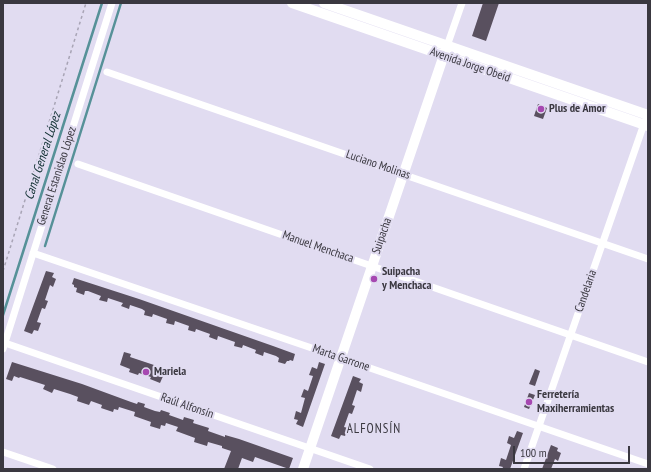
<!DOCTYPE html>
<html>
<head>
<meta charset="utf-8">
<style>
	body { margin:0 }
	#map { position:relative; width:651px; height:472px; overflow:hidden; background:#e1dcf1; font-family:"PT Sans Narrow",sans-serif }
	canvas { display:block }
	.frame { position:absolute; inset:0; border:4px solid #3a3840; pointer-events:none }
	.scale { position:absolute; left:513px; top:446px; width:117px; height:18px; box-sizing:border-box; border:2px solid #3a3840; border-top:0; padding-left:5px; font-size:12px; line-height:14px; white-space:nowrap; color:#3a3840; -webkit-text-stroke:3px #e1dcf1; paint-order:stroke }
</style>
</head>
<body>
<div id="map">
<canvas width="651" height="472"></canvas>
<div class="frame"></div>
<div class="scale">100 m</div>
</div>
<script>
const c = document.querySelector('canvas').getContext('2d');
c.lineJoin = 'round';
function trace(path, color, width, dash) { c.strokeStyle = color; c.lineWidth = width; c.lineCap = dash ? 'butt' : 'round'; c.setLineDash(dash || []); c.stroke(path); }
function paint(path, color) { c.fillStyle = color; c.fill(path, 'evenodd'); }
function drawText(font, color, halo, rows, align = 'center') {
  c.font = font + ' "PT Sans Narrow",sans-serif'; c.lineWidth = 4; c.setLineDash([]); c.textBaseline = 'middle'; c.strokeStyle = halo; c.fillStyle = color; for (const [text, x, y, turn = 0] of rows) {
    c.save(); c.translate(x, y); c.rotate((+turn || 0) * Math.PI / 180); c.textAlign = isNaN(turn) ? turn : align; if (halo) c.strokeText(text, 0, 0); c.fillText(text, 0, 0); c.restore();
  }
}
trace(new Path2D(`
	M 45,246 L 121,3
	M 3,315 L 102,3`), '#569198', 2.5);
paint(new Path2D(`
	M 483,3 L 499,3 L 486,41 L 472,36 Z
	M 538,104 L 547,108 L 543,119 L 534,116 Z
	M 46,271 L 54,273 L 52,277 L 56,279 L 53,287 L 50,285 L 45,300 L 48,301 L 45,309 L 42,308 L 37,322 L 41,323 L 38,331 L 34,330 L 32,334 L 24,331 Z
	M 74,278 L 139,299 L 273,346 L 295,354 L 293,361 L 290,360 L 289,361 L 287,361 L 285,364 L 278,362 L 279,358 L 276,356 L 264,352 L 263,356 L 255,353 L 256,350 L 243,345 L 242,348 L 234,346 L 235,342 L 232,341 L 218,336 L 217,340 L 209,337 L 210,334 L 196,329 L 195,332 L 188,330 L 189,326 L 175,321 L 174,325 L 166,323 L 167,319 L 153,314 L 152,317 L 144,315 L 145,311 L 142,309 L 130,305 L 129,309 L 121,306 L 123,303 L 108,298 L 107,302 L 99,300 L 101,296 L 88,291 L 85,291 L 84,295 L 76,292 L 77,288 L 74,287 L 74,285 L 72,284 Z
	M 124,352 L 131,354 L 130,357 L 163,368 L 161,373 L 164,374 L 160,383 L 150,379 L 151,377 L 139,373 L 138,375 L 129,372 L 130,369 L 120,365 Z
	M 12,362 L 82,384 L 131,402 L 137,404 L 138,402 L 145,404 L 144,407 L 155,411 L 160,412 L 161,410 L 170,413 L 169,415 L 183,420 L 184,417 L 194,420 L 193,423 L 209,428 L 208,431 L 225,437 L 225,435 L 239,439 L 293,458 L 289,469 L 255,457 L 253,462 L 242,458 L 238,469 L 224,469 L 231,451 L 222,448 L 222,446 L 208,442 L 207,446 L 194,442 L 195,438 L 176,431 L 178,427 L 166,423 L 165,426 L 161,425 L 160,429 L 150,426 L 151,422 L 134,416 L 135,412 L 119,407 L 118,410 L 114,409 L 113,412 L 101,408 L 102,405 L 91,401 L 89,405 L 77,401 L 78,397 L 70,394 L 54,389 L 52,393 L 43,389 L 45,385 L 20,377 L 19,378 L 14,376 L 12,381 L 6,379 Z
	M 319,362 L 325,364 L 303,427 L 296,424 L 298,420 L 294,419 L 296,411 L 301,413 L 305,398 L 301,397 L 304,389 L 308,391 L 313,376 L 309,375 L 312,367 L 317,369 Z
	M 535,369 L 540,371 L 535,386 L 529,384 Z
	M 353,376 L 361,379 L 359,382 L 363,384 L 361,392 L 357,390 L 352,405 L 355,406 L 352,414 L 349,413 L 344,427 L 348,428 L 345,436 L 341,435 L 339,439 L 331,436 Z
	M 529,393 L 535,395 L 529,409 L 524,407 Z
	M 517,431 L 523,433 L 510,469 L 502,469 L 503,467 L 499,466 L 501,458 L 506,460 L 511,445 L 507,443 L 509,436 L 514,438 Z
	M 551,445 L 558,448 L 557,451 L 561,453 L 558,461 L 555,459 L 551,469 L 542,469 Z`), '#59505f');
trace(new Path2D(`
	M 3,271 L 86,3`), '#a8a4b5', 1.5, [3, 3]);
trace(new Path2D(`
	M 447,46 L 462,3
	M 107,72 L 648,259
	M 78,164 L 648,362
	M 33,253 L 341,358 L 648,464
	M 5,343 L 370,469
	M 3,349 L 112,3
	M 3,452 L 53,469
	M 524,469 L 645,121`), '#fff', 7);
trace(new Path2D(`
	M 292,3 L 648,126
	M 324,3 L 648,115
	M 303,469 L 447,46`), '#fff', 10);
for (const [x, y, r, color] of [
	[541,109,4,"#a648b1"],
	[374,279,4,"#a648b1"],
	[146,372,4,"#a648b1"],
	[529,402,4,"#a648b1"]
]) { const dot = new Path2D(); dot.arc(x, y, r, 0, 2 * Math.PI); c.fillStyle = color; c.fill(dot); trace(dot, '#e1dcf1', 1.5); }
drawText('12px', '#3a3840', '#e1dcf1', [
	["Avenida Jorge Obeid",470,65,19],
	["Luciano Molinas",378,165,19],
	["General Estanislao López",57,176,-72],
	["Suipacha",382,236,-71],
	["Manuel Menchaca",318,247,19],
	["Candelaria",586,291,-71],
	["Marta Garrone",341,358,19],
	["Raúl Alfonsín",187,406,19]
]);
drawText('bold 12px', '#3a3840', '#e1dcf1', [
	["Plus de Amor",549,109],
	["Suipacha",382,272],
	["y Menchaca",382,286],
	["Mariela",154,372],
	["Ferretería",537,395],
	["Maxiherramientas",537,409]
], 'left');
drawText('italic 13px', '#113033', '#e1dcf1', [
	["Canal General López",43,156,-72]
]);
c.letterSpacing = '1px';
drawText('13px', '#3a3840', '#e1dcf1', [
	["ALFONSÍN",374,429]
]);
c.letterSpacing = '0px';
</script>
</body>
</html>
